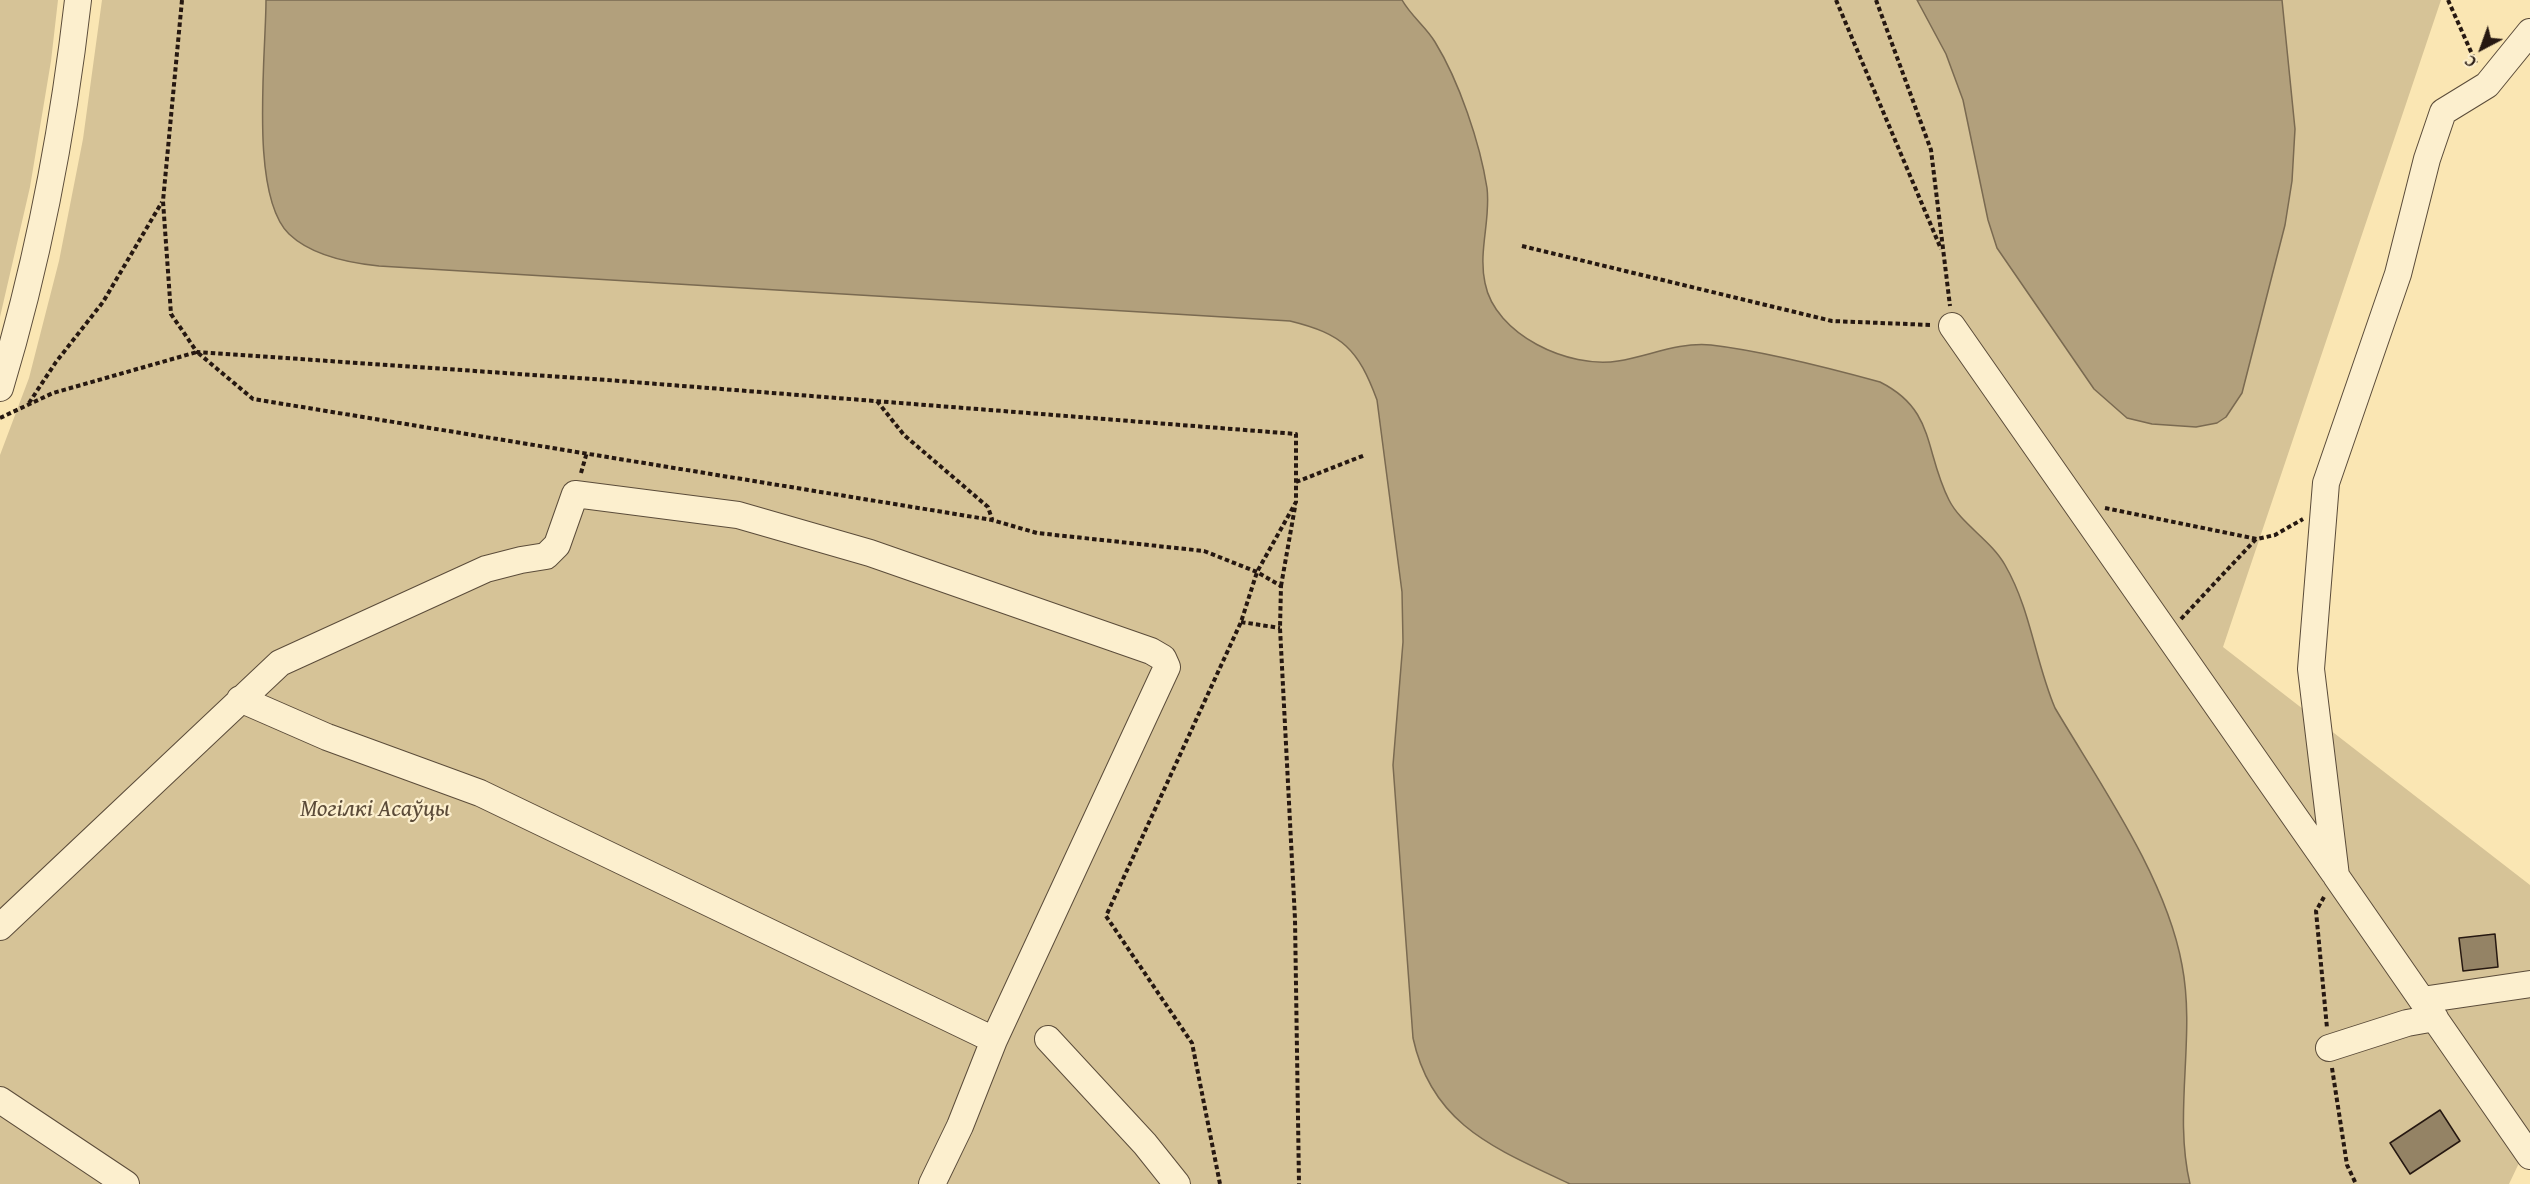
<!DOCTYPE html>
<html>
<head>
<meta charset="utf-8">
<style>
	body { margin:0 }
	#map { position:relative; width:2530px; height:1184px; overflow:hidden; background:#fae6b3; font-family:"Gentium Book Plus",serif }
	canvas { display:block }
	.north { position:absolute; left:2452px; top:18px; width:60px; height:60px; -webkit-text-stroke:4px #fcefce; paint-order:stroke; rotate:221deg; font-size:16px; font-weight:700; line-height:24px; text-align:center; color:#261811 }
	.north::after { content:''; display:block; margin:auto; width:21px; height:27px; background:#261811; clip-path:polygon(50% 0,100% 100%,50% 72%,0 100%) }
</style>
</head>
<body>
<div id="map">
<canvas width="2530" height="1184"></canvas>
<div class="north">С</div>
</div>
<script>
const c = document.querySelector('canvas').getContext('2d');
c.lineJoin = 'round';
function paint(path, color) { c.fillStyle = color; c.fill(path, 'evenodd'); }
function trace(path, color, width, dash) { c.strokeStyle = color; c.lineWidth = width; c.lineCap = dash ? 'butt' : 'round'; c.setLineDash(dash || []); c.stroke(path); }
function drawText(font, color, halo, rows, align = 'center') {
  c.font = font + ' "Gentium Book Plus",serif'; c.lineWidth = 4.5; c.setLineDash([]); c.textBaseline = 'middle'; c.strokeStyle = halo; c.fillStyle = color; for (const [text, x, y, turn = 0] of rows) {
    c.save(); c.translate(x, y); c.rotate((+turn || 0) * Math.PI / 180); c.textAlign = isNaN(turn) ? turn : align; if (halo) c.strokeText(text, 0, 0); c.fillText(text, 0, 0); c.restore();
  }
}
paint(new Path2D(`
	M 0,0 L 58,0 L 51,61 L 30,187 L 0,317 Z
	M 102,0 L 2441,0 L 2223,647 L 2530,885 L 2530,1140 L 2509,1184 L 0,1184 L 0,455 L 29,378 L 59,261 L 83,139 Z`), '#d6c397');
const water = new Path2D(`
	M 266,0 L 1402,0 C 1411,16 1426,27 1435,42 C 1459,81 1480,143 1487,188 C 1491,219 1478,251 1485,283 C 1495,335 1569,369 1618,361 C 1650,356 1677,342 1711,345 C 1763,351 1829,368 1880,382 C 1936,410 1924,451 1949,500 C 1961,524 1991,540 2005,565 C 2031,610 2035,661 2055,708 C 2100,784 2166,877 2182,965 C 2196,1037 2173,1112 2190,1184 L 1570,1184 C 1497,1149 1432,1126 1413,1038 L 1393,765 L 1403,642 L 1402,592 L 1377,400 C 1358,349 1343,334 1290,321 L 379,266 C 349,263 312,256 289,234 C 249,195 266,56 266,0 Z
	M 1917,0 L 2282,0 L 2295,129 L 2292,181 L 2285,225 L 2242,393 L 2226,417 L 2217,423 L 2196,427 L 2152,424 L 2127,418 L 2094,389 L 1997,248 L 1988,220 L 1963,100 L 1946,54 Z`);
paint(water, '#b2a07c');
trace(water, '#7a6a51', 1.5);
const building = new Path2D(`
	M 2495,934 L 2498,967 L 2463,971 L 2459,938 Z
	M 2440,1110 L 2460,1141 L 2410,1174 L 2390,1143 Z`);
paint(building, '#948365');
trace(building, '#261811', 1.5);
const minor = new Path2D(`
	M 2530,32 L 2487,85 L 2443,112 L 2427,159 L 2398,274 L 2326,483 L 2311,669 L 2336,876 L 2530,1156
	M 1952,326 L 2334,873
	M 0,388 C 38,262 63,131 78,0
	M 240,699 L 327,737 L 480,793 L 994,1040
	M 0,927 L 280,663 L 486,569 L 521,560 L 546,556 L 557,545 L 575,494 L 738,515 L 870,553 L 1151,651 L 1163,658 L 1167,667 L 994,1040 L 960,1126 L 932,1184
	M 2422,1000 L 2530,984
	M 1048,1039 L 1145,1144 L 1177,1184
	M 2329,1048 L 2407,1023 L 2435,1018
	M 0,1100 L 126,1184`);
trace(minor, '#5b4c3a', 28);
trace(new Path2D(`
	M 182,0 L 163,201 L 171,314 L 197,352 L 607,380 L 1296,434 L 1296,502 L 1257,572 L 1241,622 L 1106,916 L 1192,1043 L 1220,1184
	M 1836,0 L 1941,249
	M 1876,0 L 1931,150 L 1950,306
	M 2448,0 L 2476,63
	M 1522,246 L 1832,321 L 1931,325
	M 877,401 L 904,435 L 988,507 L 992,519
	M 29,403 L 56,362 L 103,302 L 162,202
	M 0,418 L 53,393 L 197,352 L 253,399 L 992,520 L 1037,533 L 1204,551 L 1257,572 L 1281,586 L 1280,628 L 1295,919 L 1299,1184
	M 581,473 L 587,452
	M 1296,482 L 1365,455
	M 2105,508 L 2257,539 L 2275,535 L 2303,519
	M 1281,586 L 1295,507
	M 2181,619 L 2256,539
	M 1241,622 L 1280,628
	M 2324,897 L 2316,911 L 2327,1028
	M 2332,1068 L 2347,1165 L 2356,1184`), '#261811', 4, [4.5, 3]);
trace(minor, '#fcefce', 26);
drawText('italic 24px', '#5b4b39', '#fcefce', [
	["Могілкі Асаўцы",375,810]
]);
</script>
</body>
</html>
